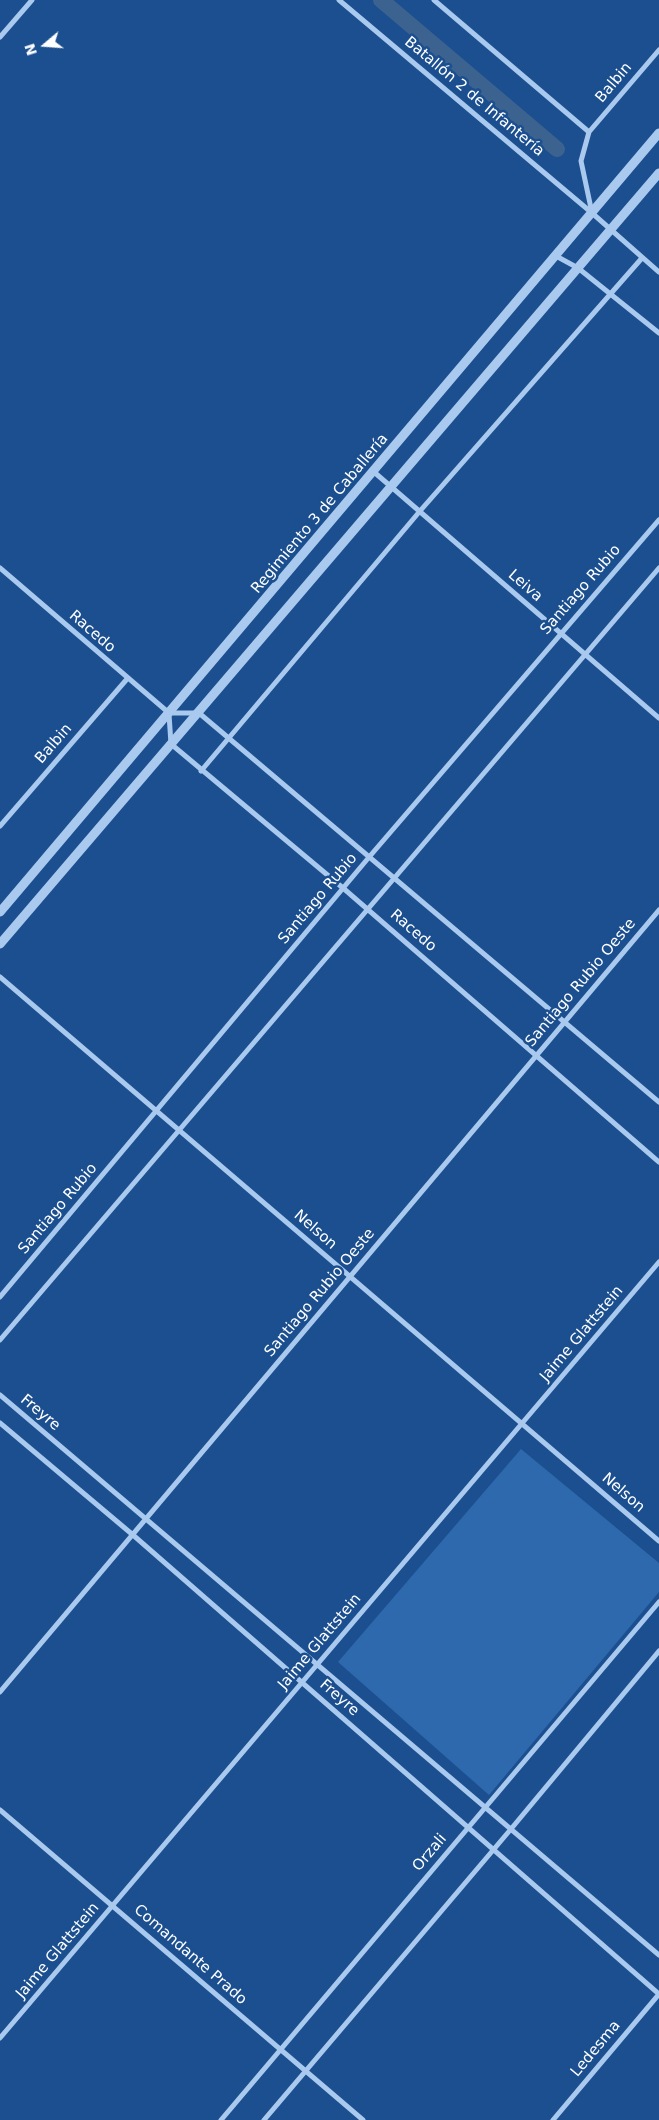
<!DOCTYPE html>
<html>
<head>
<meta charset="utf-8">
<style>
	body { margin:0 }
	#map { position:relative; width:659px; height:2120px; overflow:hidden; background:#1b4f8f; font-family:"DejaVu Sans",sans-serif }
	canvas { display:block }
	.north { position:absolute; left:20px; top:20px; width:50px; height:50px; -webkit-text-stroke:4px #1b4f8f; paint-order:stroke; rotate:252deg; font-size:14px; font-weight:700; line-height:20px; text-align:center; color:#fff }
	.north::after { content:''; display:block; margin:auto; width:18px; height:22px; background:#fff; clip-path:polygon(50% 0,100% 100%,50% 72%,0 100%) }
</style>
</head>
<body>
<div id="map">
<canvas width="659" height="2120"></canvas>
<div class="north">N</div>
</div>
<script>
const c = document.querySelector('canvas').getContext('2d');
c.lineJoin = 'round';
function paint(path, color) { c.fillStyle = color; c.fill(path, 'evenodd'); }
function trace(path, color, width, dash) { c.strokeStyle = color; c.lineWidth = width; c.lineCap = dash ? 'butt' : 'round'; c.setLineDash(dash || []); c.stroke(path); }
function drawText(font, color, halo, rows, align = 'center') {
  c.font = font + ' "DejaVu Sans",sans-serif'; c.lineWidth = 5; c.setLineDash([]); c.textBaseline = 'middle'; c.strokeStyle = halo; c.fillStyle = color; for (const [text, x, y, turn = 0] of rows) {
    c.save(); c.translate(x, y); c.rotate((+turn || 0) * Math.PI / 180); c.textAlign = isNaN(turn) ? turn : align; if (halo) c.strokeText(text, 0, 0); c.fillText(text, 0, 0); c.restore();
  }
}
paint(new Path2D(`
	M 521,1449 L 659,1563 L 659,1592 L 489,1795 L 338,1662 Z`), '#2e69ad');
trace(new Path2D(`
	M 381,0 L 557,149`), '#3c6290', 16);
trace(new Path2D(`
	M 339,0 L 592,213 L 659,272
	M 434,0 L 589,132 L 581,161 L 592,213
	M 0,37 L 32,0
	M 589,132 L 659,50
	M 556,256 L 578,268 L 659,333
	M 374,472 L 659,718
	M 0,568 L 169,713 L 199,713 L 659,1102
	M 169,714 L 171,744 L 343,888 L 659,1162
	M 201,771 L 420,511 L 642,258
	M 0,826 L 127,679
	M 0,977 L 659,1541
	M 0,1297 L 370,856 L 659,520
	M 0,1340 L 659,568
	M 0,1395 L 659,1955
	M 0,1423 L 133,1535 L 659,1994
	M 0,1692 L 659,910
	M 0,1810 L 363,2120
	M 0,2038 L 659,1262
	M 221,2120 L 659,1602
	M 264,2120 L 511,1829 L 659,1651
	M 553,2120 L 659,1994`), '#a9c9ee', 5);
trace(new Path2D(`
	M 0,912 L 659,133
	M 0,944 L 659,173`), '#a9c9ee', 9);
drawText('15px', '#fff', '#1b4f8f', [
	["Balbin",614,83,-50],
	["Batallón 2 de Infantería",474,97,40],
	["Regimiento 3 de Caballería",320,514,-50],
	["Leiva",525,586,41],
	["Santiago Rubio",581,590,-49],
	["Racedo",92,632,41],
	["Balbin",54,744,-49],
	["Santiago Rubio",318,899,-50],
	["Racedo",413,931,41],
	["Santiago Rubio Oeste",581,983,-50],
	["Santiago Rubio",58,1209,-50],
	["Nelson",315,1230,41],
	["Santiago Rubio Oeste",320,1293,-50],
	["Jaime Glattstein",582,1334,-50],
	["Freyre",40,1413,40],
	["Nelson",623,1493,41],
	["Jaime Glattstein",320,1642,-50],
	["Freyre",339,1698,41],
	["Orzali",430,1853,-50],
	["Jaime Glattstein",58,1951,-50],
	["Comandante Prado",190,1955,41],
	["Ledesma",596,2049,-50]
]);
</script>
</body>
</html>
